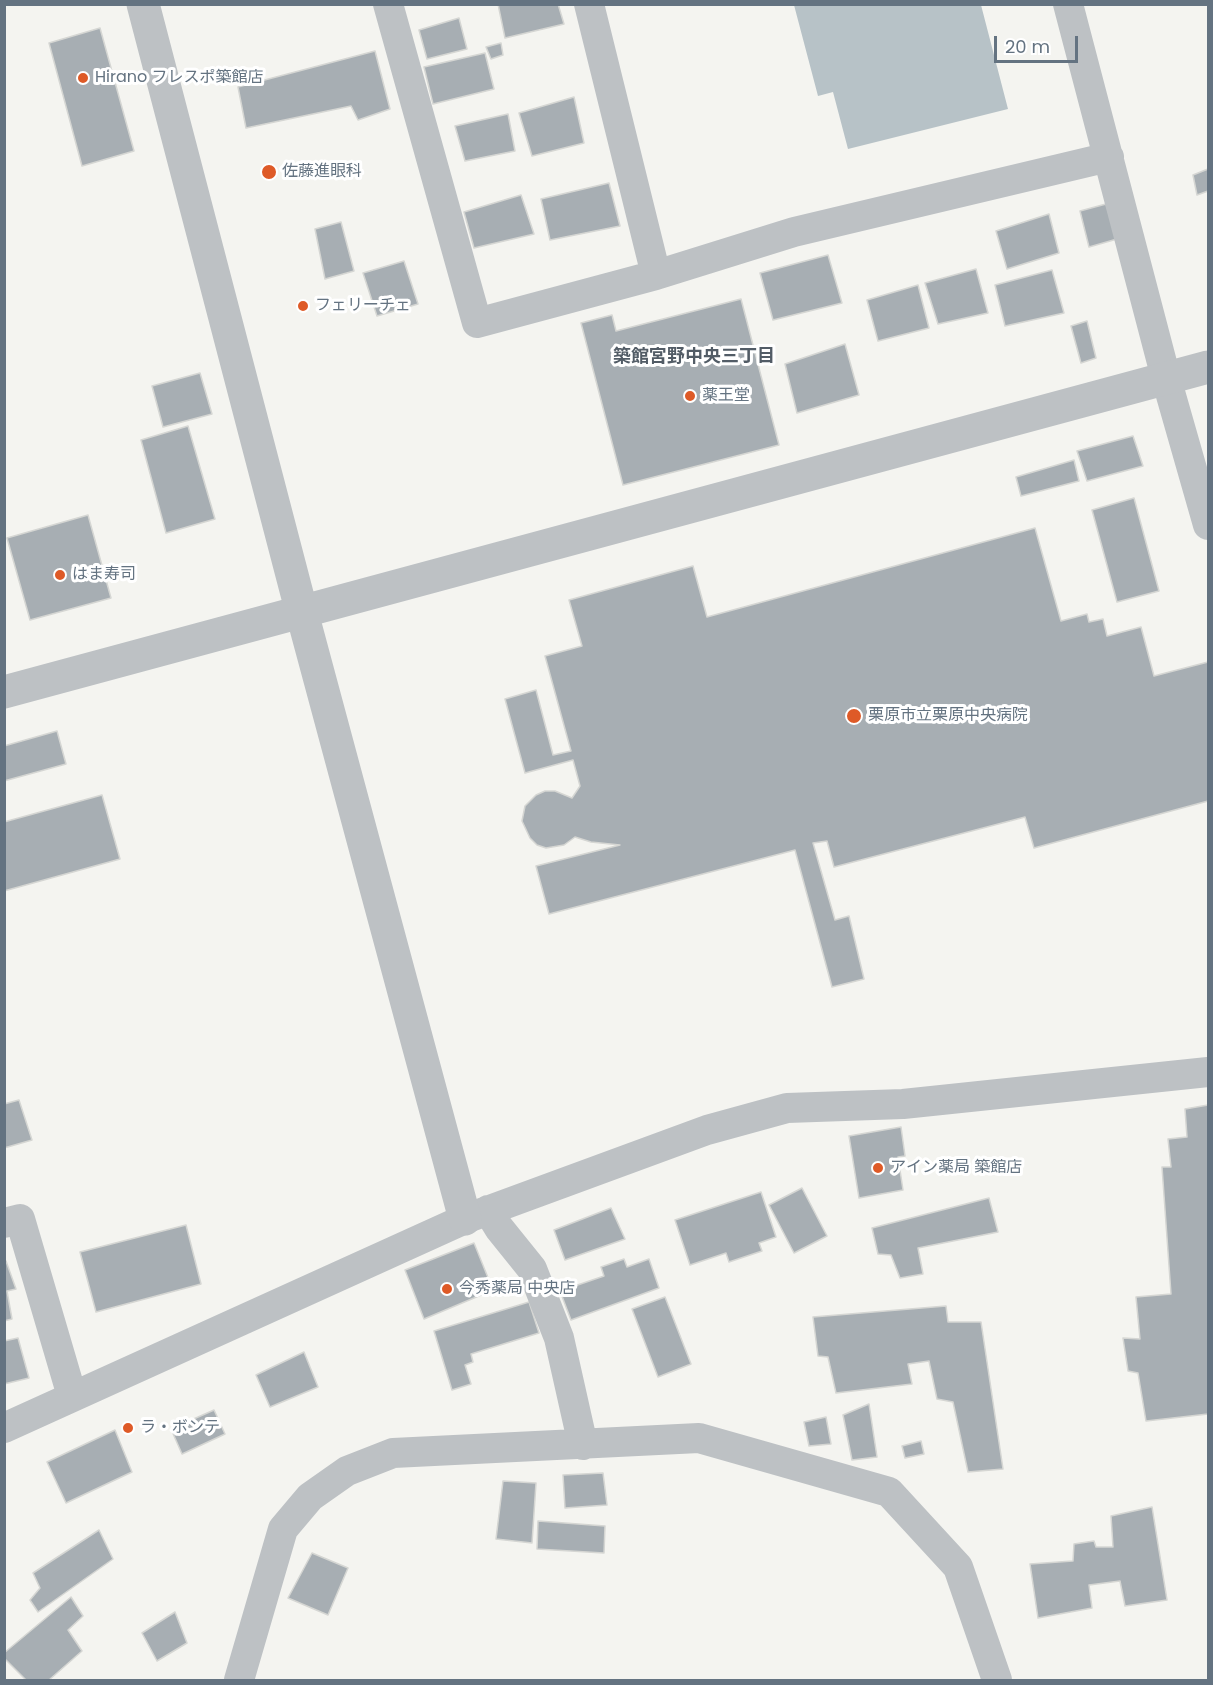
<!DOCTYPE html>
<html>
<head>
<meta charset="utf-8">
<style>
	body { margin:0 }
	#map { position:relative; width:1213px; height:1685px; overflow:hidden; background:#f4f4f0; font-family:Poppins,sans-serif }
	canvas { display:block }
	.frame { position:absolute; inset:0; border:6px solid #647381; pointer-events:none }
	.scale { position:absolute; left:994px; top:36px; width:84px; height:27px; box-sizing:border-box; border:3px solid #647381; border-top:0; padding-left:8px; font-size:18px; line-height:21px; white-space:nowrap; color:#647381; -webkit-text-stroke:4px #fff; paint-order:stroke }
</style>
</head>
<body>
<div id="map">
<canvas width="1213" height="1685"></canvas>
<div class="frame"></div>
<div class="scale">20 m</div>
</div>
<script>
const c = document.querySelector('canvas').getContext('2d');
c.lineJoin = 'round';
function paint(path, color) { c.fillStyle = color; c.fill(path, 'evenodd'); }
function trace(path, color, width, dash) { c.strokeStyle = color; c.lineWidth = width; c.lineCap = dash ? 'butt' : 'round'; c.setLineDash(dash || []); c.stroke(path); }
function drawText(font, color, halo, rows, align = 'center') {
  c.font = font + ' Poppins,"Noto Sans JP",sans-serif'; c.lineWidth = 6; c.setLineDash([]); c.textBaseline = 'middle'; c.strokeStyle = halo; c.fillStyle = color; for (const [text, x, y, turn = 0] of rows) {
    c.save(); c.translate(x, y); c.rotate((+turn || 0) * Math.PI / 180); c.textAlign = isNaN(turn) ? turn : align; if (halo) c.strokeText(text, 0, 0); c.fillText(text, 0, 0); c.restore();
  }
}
paint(new Path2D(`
	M 794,5 L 981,5 L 1008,109 L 848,149 L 833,92 L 818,96 Z`), '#b7c2c7');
const building = new Path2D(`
	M 498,4 L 558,4 L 564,24 L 505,38 Z
	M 459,18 L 467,49 L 427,59 L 419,30 Z
	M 100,28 L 134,151 L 82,166 L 49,43 Z
	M 501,43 L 503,55 L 491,59 L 486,47 Z
	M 375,51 L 390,109 L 358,120 L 351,106 L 246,128 L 238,87 Z
	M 485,53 L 494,89 L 433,104 L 424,67 Z
	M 574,97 L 584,143 L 532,156 L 519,113 Z
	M 508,114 L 515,151 L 465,161 L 455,126 Z
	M 1208,169 L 1208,191 L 1197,195 L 1193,175 Z
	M 609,183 L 620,226 L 550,240 L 541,199 Z
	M 521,195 L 534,234 L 474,248 L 464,212 Z
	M 1106,204 L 1117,239 L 1089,247 L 1080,211 Z
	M 1049,214 L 1059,253 L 1007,269 L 996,231 Z
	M 341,222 L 354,271 L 325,279 L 315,229 Z
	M 828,255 L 842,303 L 773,320 L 760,273 Z
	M 404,261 L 418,304 L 377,316 L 363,273 Z
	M 976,269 L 988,313 L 938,324 L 925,283 Z
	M 1052,270 L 1064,313 L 1005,326 L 995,285 Z
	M 918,285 L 929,328 L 878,341 L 867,300 Z
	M 741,299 L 779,445 L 623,485 L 581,323 L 612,315 L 616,331 Z
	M 1087,321 L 1096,358 L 1081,363 L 1071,326 Z
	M 845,344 L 859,395 L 797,413 L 785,364 Z
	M 200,373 L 212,414 L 163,427 L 152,386 Z
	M 188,426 L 215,519 L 166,533 L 141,440 Z
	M 1133,436 L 1143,466 L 1087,481 L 1077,451 Z
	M 1074,460 L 1079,481 L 1021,496 L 1016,477 Z
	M 1134,498 L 1159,591 L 1117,602 L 1092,510 Z
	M 88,515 L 111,598 L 30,620 L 7,538 Z
	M 1035,528 L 1061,621 L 1087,614 L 1089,622 L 1103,619 L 1107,636 L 1141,627 L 1154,676 L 1208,662 L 1208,801 L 1034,848 L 1025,817 L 834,867 L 827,841 L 813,843 L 835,920 L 849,916 L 864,979 L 832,987 L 795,850 L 549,914 L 536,866 L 620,845 L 591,842 L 575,837 L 564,845 L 546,848 L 537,845 L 530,838 L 522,821 L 525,806 L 536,795 L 545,791 L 555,791 L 572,798 L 580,786 L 573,760 L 525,773 L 505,699 L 536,690 L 553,755 L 571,751 L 545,656 L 582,646 L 569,600 L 693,566 L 707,617 Z
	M 57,731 L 66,764 L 4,781 L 4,746 Z
	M 102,795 L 120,859 L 4,891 L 4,822 Z
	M 19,1100 L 32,1140 L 4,1148 L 4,1104 Z
	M 1208,1105 L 1208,1414 L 1146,1421 L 1138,1373 L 1128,1371 L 1123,1338 L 1140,1339 L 1136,1297 L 1171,1294 L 1162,1167 L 1171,1167 L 1168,1139 L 1187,1137 L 1185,1109 Z
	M 901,1127 L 905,1156 L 898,1157 L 903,1190 L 859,1198 L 849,1136 Z
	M 802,1188 L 827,1236 L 794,1253 L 769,1205 Z
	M 761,1192 L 776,1237 L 759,1243 L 762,1251 L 729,1262 L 726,1253 L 690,1265 L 675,1220 Z
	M 989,1198 L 998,1232 L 918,1248 L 923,1274 L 900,1278 L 891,1255 L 878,1254 L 872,1228 Z
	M 611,1208 L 625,1239 L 565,1260 L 554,1230 Z
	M 186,1225 L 201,1284 L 96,1312 L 80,1252 Z
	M 474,1243 L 493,1290 L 424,1319 L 405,1270 Z
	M 624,1259 L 627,1267 L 649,1259 L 659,1288 L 571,1320 L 560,1291 L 604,1276 L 601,1267 Z
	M 4,1261 L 6,1261 L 16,1289 L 7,1291 L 12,1319 L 4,1321 Z
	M 665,1297 L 691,1364 L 658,1377 L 632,1309 Z
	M 529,1302 L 539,1333 L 471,1354 L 473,1362 L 465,1365 L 471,1384 L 452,1390 L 434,1331 Z
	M 946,1306 L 948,1322 L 981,1322 L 1003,1469 L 968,1472 L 953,1402 L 937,1399 L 929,1361 L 908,1364 L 912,1384 L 836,1393 L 828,1357 L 818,1356 L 813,1317 Z
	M 18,1338 L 29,1378 L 4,1384 L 4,1341 Z
	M 304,1352 L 318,1387 L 270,1407 L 256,1375 Z
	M 869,1404 L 877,1457 L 852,1460 L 843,1415 Z
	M 214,1410 L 225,1434 L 182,1454 L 171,1429 Z
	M 826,1417 L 831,1444 L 809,1446 L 804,1422 Z
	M 115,1430 L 132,1472 L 66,1503 L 47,1462 Z
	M 921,1441 L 924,1454 L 905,1458 L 902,1446 Z
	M 603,1473 L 607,1505 L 565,1508 L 563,1475 Z
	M 503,1481 L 536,1483 L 532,1543 L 496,1539 Z
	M 1152,1507 L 1167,1600 L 1125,1606 L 1120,1581 L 1089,1585 L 1092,1608 L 1038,1618 L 1030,1564 L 1073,1561 L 1074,1544 L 1094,1541 L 1096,1547 L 1113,1547 L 1111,1516 Z
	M 538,1521 L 605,1526 L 604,1553 L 537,1549 Z
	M 99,1530 L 113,1559 L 38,1612 L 30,1600 L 40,1588 L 33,1573 Z
	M 312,1553 L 348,1568 L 328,1615 L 288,1598 Z
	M 71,1597 L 83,1616 L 68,1630 L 82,1651 L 49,1680 L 26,1680 L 4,1658 L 4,1653 Z
	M 175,1612 L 187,1643 L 157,1661 L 142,1633 Z`);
paint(building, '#a7aeb3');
trace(building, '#d5d6d3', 1.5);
trace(new Path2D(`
	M 388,4 L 477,323 L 656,275 L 794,232 L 1109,157
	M 589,4 L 656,275
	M 1068,4 L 1166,378 L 1208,525
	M 488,1210 L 499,1228 L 532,1269 L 559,1338 L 583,1445
	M 4,1223 L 20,1219 L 72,1396
	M 4,1428 L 465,1219 L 707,1130 L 787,1108 L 903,1104 L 1208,1072
	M 239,1680 L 283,1529 L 310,1497 L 347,1471 L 393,1453 L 699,1438 L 889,1492 L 958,1567 L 997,1680`), '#bdc1c4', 30);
trace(new Path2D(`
	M 143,4 L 302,613 L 465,1219
	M 4,692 L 1208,367`), '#bdc1c4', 33);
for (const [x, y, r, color] of [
	[83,78,6,"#de5a27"],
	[269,172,8,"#de5a27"],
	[303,306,6,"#de5a27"],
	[690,396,6,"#de5a27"],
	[60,575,6,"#de5a27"],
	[854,716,8,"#de5a27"],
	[878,1168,6,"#de5a27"],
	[447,1289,6,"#de5a27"],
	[128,1428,6,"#de5a27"]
]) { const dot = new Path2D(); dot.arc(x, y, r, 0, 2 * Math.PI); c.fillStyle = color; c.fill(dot); trace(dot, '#fff', 2); }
drawText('16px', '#647381', '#fff', [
	["Hirano フレスポ築館店",95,78],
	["佐藤進眼科",282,172],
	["フェリーチェ",315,306],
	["薬王堂",702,396],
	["はま寿司",72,575],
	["栗原市立栗原中央病院",868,716],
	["アイン薬局 築館店",890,1168],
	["今秀薬局 中央店",459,1289],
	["ラ・ボンテ",140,1428]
], 'left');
drawText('bold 18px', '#525c66', '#fff', [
	["築館宮野中央三丁目",694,357]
]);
</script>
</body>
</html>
